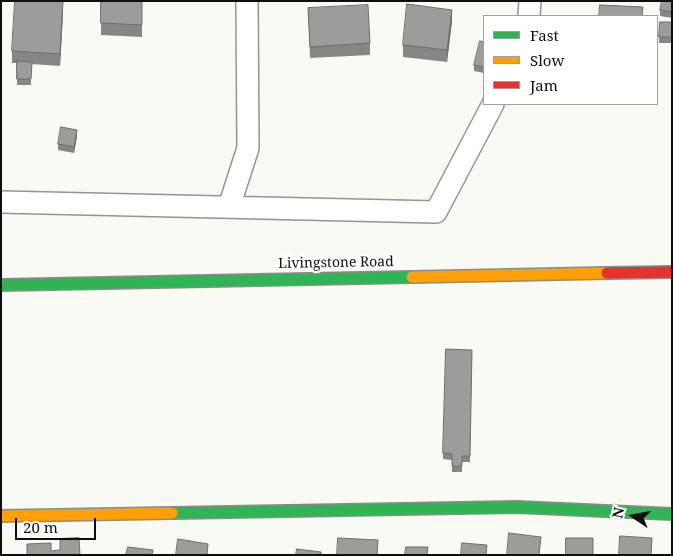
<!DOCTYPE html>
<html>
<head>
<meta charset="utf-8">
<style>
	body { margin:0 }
	#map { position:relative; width:673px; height:556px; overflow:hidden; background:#fafaf4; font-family:"Noto Serif",serif }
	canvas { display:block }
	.frame { position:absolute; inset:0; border:2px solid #0e0e0e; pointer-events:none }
	.legend { position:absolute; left:483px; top:15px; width:175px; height:90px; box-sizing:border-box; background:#fff; border:1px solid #9f9f9f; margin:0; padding:6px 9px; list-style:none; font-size:15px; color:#0e0e0e }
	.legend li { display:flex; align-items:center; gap:10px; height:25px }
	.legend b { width:25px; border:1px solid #9f9f9f }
	.north { position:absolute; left:608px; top:491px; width:50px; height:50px; -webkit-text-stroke:4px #fff; paint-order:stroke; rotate:282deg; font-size:14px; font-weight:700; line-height:20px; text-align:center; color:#0e0e0e }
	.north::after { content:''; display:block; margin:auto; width:18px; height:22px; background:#0e0e0e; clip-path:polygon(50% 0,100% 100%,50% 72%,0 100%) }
	.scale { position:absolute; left:15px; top:518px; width:81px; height:22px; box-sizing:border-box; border:2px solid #0e0e0e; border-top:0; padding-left:6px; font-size:15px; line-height:18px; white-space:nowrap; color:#0e0e0e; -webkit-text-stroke:4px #fff; paint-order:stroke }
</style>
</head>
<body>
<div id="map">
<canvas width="673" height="556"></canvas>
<div class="frame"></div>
<ul class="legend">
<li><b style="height:6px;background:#30b455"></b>Fast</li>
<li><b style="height:6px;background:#ff9f0a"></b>Slow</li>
<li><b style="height:6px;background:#e5322d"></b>Jam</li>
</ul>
<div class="north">N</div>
<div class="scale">20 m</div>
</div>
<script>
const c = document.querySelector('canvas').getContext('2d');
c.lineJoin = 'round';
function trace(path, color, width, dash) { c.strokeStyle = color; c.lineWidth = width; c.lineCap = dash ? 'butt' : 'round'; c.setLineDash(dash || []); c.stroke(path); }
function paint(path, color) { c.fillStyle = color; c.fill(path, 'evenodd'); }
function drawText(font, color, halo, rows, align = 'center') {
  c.font = font + ' "Noto Serif",serif'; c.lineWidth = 5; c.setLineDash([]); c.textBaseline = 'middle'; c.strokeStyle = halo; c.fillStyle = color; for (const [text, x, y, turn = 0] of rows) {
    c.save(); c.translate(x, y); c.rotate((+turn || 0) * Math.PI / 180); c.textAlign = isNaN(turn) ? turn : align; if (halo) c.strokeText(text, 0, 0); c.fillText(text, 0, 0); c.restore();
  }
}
const street = new Path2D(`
	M 529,16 L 530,1
	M 1,202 L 436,212 L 493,104
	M 229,207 L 248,148 L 247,1`);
const fast = new Path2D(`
	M 1,285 L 412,277
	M 172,513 L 517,507 L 672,514`);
const slow = new Path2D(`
	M 412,277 L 607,273
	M 1,516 L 172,513`);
const jam = new Path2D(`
	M 607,273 L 672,272`);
trace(street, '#949492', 24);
trace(fast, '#8b8b88', 14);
trace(slow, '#8b8b88', 14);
trace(jam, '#8b8b88', 14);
trace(street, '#fefefd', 21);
trace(fast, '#30b455', 11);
trace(slow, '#ff9f0a', 11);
trace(jam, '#e5322d', 11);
paint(new Path2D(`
	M 101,1 L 142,1 L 142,37 L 101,35 Z
	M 672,1 L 672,18 L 660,16 L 660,10 Z
	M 308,8 L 370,43 L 370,55 L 310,58 Z
	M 63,13 L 60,66 L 31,64 L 31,85 L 17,85 L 17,63 L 12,63 L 12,51 Z
	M 452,21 L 447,62 L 403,57 L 403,45 Z
	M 660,22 L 672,22 L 672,43 L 659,43 Z
	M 484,42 L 484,73 L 474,71 L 474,65 Z
	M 77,136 L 74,153 L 58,150 L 58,144 Z
	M 446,349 L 472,350 L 470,462 L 462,462 L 462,472 L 452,472 L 452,460 L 443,459 Z`), '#888684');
paint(new Path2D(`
	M 63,1 L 63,13 L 60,66 L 60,54 Z
	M 452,10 L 452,21 L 447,62 L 447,50 Z
	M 77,130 L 77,136 L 74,153 L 74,147 Z`), '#6f6d6b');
const building = new Path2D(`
	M 15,1 L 63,1 L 60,54 L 12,51 Z
	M 101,1 L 142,1 L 142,25 L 101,23 Z
	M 662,1 L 672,1 L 672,12 L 660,10 Z
	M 407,4 L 452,10 L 447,50 L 403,45 Z
	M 368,5 L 370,43 L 310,47 L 308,8 Z
	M 600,5 L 643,7 L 642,16 L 599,16 Z
	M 660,22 L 672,22 L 672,37 L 659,37 Z
	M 480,41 L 484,42 L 484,67 L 474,65 Z
	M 17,61 L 32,62 L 31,79 L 17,79 Z
	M 61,127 L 77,130 L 74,147 L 58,144 Z
	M 446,349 L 472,350 L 470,456 L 462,456 L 462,466 L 452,466 L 452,454 L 443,453 Z
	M 509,533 L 541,537 L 539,555 L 507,555 Z
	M 620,536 L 652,538 L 651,555 L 619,555 Z
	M 79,538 L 80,555 L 27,555 L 27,544 L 51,543 L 51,551 L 60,550 L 60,539 Z
	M 338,538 L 378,540 L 377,555 L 337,555 Z
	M 566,538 L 593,538 L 593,555 L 566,555 Z
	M 178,539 L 208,544 L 207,555 L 176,555 Z
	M 462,543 L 487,545 L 486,555 L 461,555 Z
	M 128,547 L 153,550 L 152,555 L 126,555 Z
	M 406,547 L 428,547 L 427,555 L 405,555 Z
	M 297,549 L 321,552 L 321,555 L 296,555 Z`);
paint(building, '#9e9c99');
trace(building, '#6f6d6b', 1);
drawText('14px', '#0e0e0e', '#fff', [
	["Livingstone Road",336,263,-1]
]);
</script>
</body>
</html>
